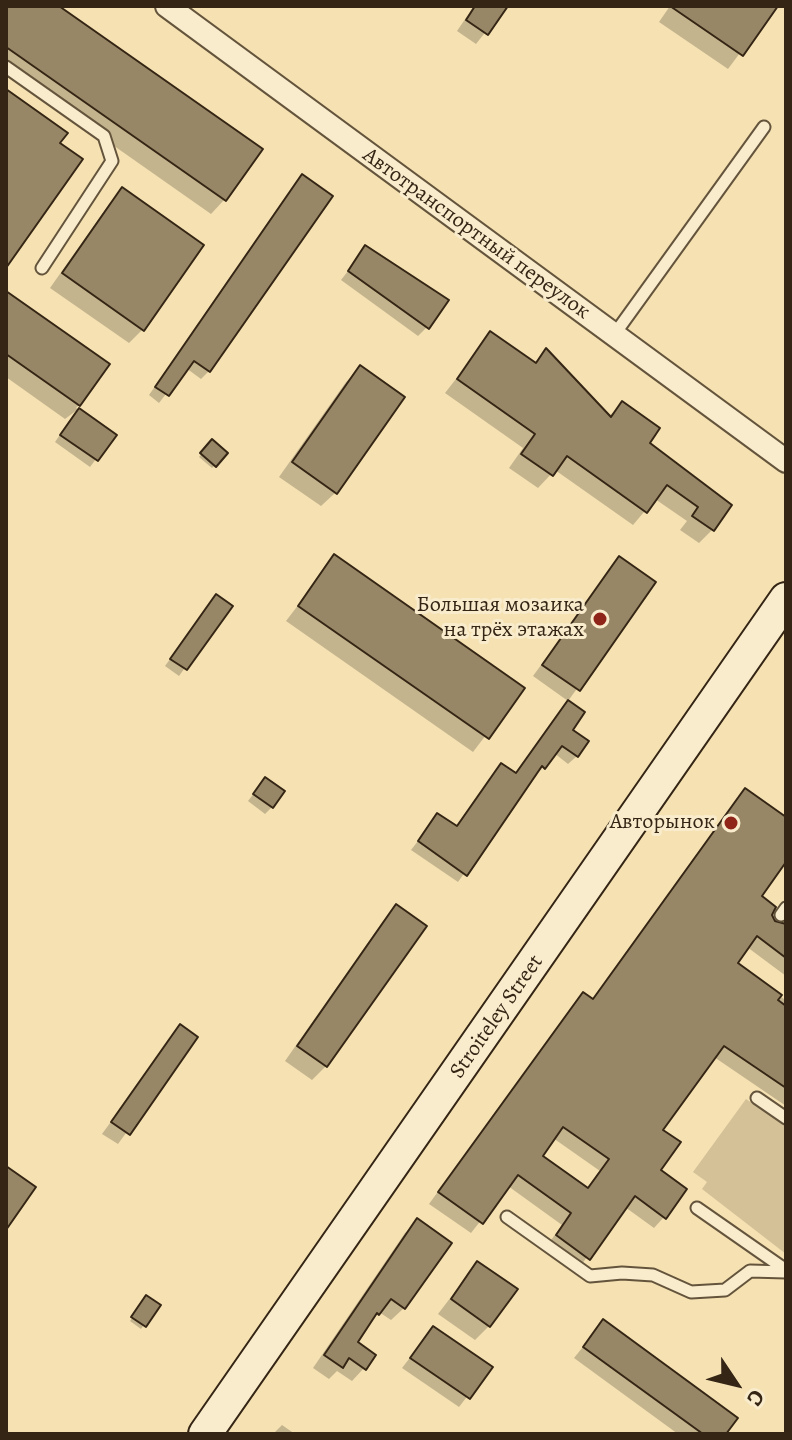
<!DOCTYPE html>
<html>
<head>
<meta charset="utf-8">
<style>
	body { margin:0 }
	#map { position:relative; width:792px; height:1440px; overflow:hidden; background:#f5e1b2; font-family:Alegreya,serif }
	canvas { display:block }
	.frame { position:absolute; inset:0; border:8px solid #342514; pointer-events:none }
	.north { position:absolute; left:696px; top:1344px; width:80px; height:80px; -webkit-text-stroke:6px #f8eccd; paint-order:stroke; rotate:125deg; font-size:22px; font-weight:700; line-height:32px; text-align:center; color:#342514 }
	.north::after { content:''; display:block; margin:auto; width:28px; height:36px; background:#342514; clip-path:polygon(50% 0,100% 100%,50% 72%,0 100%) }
</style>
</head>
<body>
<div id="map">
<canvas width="792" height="1440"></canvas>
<div class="frame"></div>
<div class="north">С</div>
</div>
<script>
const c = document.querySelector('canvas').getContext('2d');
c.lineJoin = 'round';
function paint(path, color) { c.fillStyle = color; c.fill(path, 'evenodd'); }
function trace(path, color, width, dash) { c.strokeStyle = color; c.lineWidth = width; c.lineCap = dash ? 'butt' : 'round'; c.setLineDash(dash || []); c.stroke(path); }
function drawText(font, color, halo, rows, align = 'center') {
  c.font = font + ' Alegreya,serif'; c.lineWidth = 6; c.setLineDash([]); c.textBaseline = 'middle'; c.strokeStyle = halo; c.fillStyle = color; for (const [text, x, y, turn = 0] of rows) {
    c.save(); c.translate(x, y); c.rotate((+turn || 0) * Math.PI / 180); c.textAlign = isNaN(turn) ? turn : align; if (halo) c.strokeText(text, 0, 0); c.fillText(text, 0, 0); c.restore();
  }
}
paint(new Path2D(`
	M 746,1099 L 786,1126 L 786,1254 L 702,1189 L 707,1182 L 693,1172 Z`), '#d4c197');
paint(new Path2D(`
	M 6,6 L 55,6 L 260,149 L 224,200 L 211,214 L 6,70 Z
	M 474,6 L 506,6 L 476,44 L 457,31 Z
	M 670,6 L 775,6 L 728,69 L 659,22 Z
	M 295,185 L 330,196 L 209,371 L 201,379 L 186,368 L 159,403 L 149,395 Z
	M 123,190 L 143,329 L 129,343 L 50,288 L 109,204 Z
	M 366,248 L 427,327 L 418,336 L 341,280 Z
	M 6,293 L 79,405 L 76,408 L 114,435 L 90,467 L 55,442 L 77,410 L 65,419 L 6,377 Z
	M 491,334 L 533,364 L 546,351 L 608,417 L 622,404 L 647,443 L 729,506 L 712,530 L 699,543 L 680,530 L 687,521 L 655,499 L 633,525 L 555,470 L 538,488 L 509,468 L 523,448 L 445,393 Z
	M 360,368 L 335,493 L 321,506 L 279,477 L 346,382 Z
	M 212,442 L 225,454 L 212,468 L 199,457 Z
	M 335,557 L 522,688 L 473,752 L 286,621 Z
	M 619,558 L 654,583 L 568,701 L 533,676 Z
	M 216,596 L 230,606 L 179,676 L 165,666 Z
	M 568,702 L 577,756 L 568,764 L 554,753 L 533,762 L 542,769 L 534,774 L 458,882 L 411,850 L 438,815 L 456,828 L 515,775 Z
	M 265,779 L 272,807 L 265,814 L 248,801 Z
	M 745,791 L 786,819 L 786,858 L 759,897 L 774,923 L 786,924 L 786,976 L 747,947 L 735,964 L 784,999 L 786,996 L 786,1106 L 714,1057 L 661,1130 L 658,1170 L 664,1217 L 654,1228 L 625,1207 L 578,1269 L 546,1247 L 562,1225 L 508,1186 L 471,1233 L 429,1204 L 573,1005 L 583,995 L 592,1000 ZM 553,1138 L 600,1171 L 586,1189 L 541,1156 Z
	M 397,907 L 326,1066 L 312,1080 L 285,1061 L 383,921 Z
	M 180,1027 L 196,1037 L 118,1144 L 102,1134 Z
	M 418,1221 L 404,1308 L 391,1320 L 379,1312 L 367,1324 L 355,1343 L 364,1368 L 352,1381 L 337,1371 L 329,1379 L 313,1368 L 405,1233 Z
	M 477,1263 L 489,1326 L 475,1340 L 438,1314 Z
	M 144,1301 L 158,1306 L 141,1329 L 130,1321 Z
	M 603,1322 L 724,1434 L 678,1434 L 574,1358 Z
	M 433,1328 L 490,1367 L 459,1407 L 402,1368 Z
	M 282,1425 L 295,1434 L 273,1434 Z`), '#0003');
const building = new Path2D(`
	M 6,6 L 59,6 L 263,149 L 226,201 L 6,47 Z
	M 475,6 L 508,6 L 488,35 L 466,20 Z
	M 670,6 L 778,6 L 743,56 Z
	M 6,89 L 68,133 L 60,143 L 83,159 L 6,268 Z
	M 302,174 L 333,196 L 210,372 L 194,361 L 169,396 L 155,387 Z
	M 122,187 L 204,245 L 144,331 L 62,273 Z
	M 365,245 L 449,300 L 429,329 L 348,271 Z
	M 6,291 L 110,364 L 80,406 L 6,354 Z
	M 490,331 L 536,363 L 546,348 L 611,417 L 622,401 L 660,428 L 650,443 L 732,505 L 714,531 L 692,516 L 698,507 L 667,485 L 647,513 L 567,456 L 553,476 L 521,454 L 535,434 L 457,379 Z
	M 360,365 L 405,397 L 337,494 L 292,462 Z
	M 79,408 L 117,435 L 98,461 L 60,435 Z
	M 212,439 L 228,453 L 216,467 L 200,453 Z
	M 334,554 L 525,688 L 489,739 L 298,606 Z
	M 619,556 L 656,582 L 580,691 L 542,665 Z
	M 216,594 L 233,606 L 187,670 L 170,659 Z
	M 568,700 L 585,712 L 573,730 L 589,741 L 578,757 L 562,746 L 545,769 L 542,766 L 467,876 L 418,841 L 437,813 L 457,826 L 501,763 L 516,773 Z
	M 265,777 L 285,791 L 273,808 L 253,794 Z
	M 745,788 L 786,817 L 786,862 L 762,896 L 776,907 L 772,915 L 775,921 L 786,924 L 786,958 L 757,936 L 738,963 L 782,995 L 778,1000 L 786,1006 L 786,1088 L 724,1046 L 663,1130 L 681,1142 L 661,1170 L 687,1189 L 666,1219 L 635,1196 L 590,1260 L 556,1235 L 571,1213 L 518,1175 L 483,1224 L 438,1192 L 583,992 L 593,999 ZM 563,1127 L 609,1159 L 588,1188 L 543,1156 Z
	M 396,904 L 427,926 L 327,1067 L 297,1046 Z
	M 180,1024 L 198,1037 L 130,1135 L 111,1122 Z
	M 6,1166 L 36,1187 L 6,1230 Z
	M 417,1218 L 452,1243 L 405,1309 L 391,1299 L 379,1315 L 377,1313 L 358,1342 L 376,1355 L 366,1370 L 349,1358 L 343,1368 L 324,1355 Z
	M 477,1261 L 518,1289 L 490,1327 L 451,1299 Z
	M 146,1295 L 161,1305 L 146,1327 L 131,1317 Z
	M 603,1319 L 738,1418 L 726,1434 L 703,1434 L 583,1347 Z
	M 433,1326 L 493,1367 L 470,1399 L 410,1358 Z`);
paint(building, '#988766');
trace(building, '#342514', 2);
const lane = new Path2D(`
	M 6,67 L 104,136 L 112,161 L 42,268
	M 614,335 L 764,127
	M 781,915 L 786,908
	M 757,1098 L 786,1118
	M 697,1208 L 786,1270
	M 507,1217 L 590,1276 L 622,1273 L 653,1275 L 691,1292 L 725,1290 L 750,1271 L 786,1272`);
const street = new Path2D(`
	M 167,6 L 786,461`);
const secondary = new Path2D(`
	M 205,1434 L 786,599`);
trace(lane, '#64543c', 15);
trace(street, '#64543c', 26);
trace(secondary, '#342514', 36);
trace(lane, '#f8eccd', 11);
trace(street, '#f8eccd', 22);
trace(secondary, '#f8eccd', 32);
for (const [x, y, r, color] of [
	[600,619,8,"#8f2418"],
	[731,823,8,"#8f2418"]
]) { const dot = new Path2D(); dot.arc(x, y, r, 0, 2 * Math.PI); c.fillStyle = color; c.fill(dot); trace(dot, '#f8eccd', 3); }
drawText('22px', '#342514', '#f8eccd', [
	["Автотранспортный переулок",476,234,36],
	["Stroiteley Street",497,1017,-55]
]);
drawText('22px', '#342514', '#f8eccd', [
	["Большая мозаика",584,606],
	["на трёх этажах",584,631],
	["Авторынок",715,823]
], 'right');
</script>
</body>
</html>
